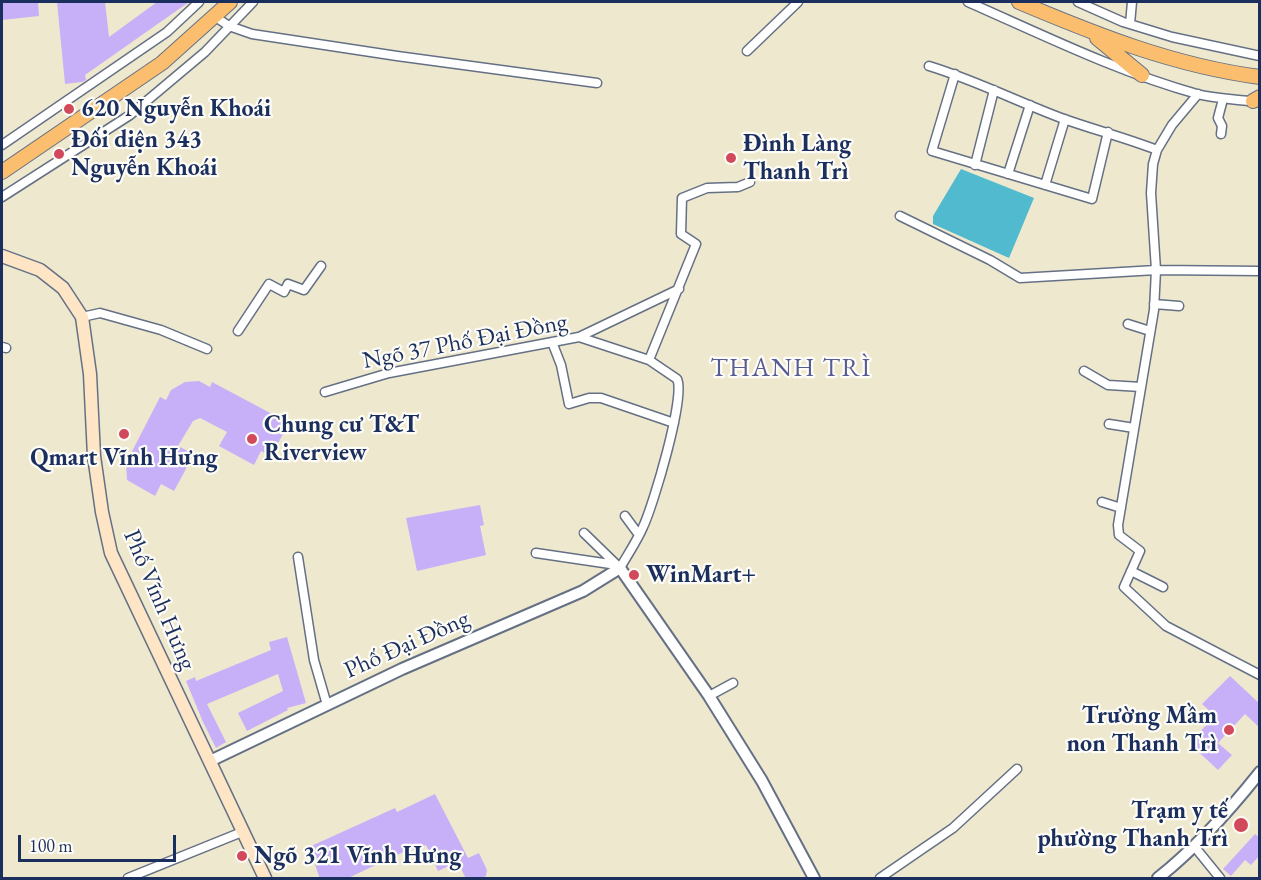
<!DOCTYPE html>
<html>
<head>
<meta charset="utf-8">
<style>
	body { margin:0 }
	#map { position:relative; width:1261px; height:880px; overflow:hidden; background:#eee9ce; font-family:"EB Garamond",serif }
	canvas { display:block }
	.frame { position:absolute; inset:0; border:3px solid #1b2f5e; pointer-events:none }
	.scale { position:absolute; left:18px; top:835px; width:158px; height:27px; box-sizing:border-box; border:3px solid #1b2f5e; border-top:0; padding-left:8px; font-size:18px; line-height:21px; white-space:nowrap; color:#1b2f5e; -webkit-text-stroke:4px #fdfcf7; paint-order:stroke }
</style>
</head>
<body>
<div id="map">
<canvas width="1261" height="880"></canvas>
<div class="frame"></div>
<div class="scale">100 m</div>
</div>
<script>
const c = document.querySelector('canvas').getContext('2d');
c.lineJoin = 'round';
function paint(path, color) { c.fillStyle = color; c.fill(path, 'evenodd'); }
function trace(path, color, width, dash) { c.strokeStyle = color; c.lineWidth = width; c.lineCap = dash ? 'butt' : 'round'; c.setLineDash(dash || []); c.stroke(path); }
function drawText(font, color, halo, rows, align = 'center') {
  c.font = font + ' "EB Garamond",serif'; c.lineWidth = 4.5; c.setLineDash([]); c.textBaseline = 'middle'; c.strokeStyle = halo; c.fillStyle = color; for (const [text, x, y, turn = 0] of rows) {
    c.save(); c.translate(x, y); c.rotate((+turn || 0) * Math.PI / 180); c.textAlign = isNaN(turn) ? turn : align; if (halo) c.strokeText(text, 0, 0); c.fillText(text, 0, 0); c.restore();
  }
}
paint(new Path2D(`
	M 961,169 L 1034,198 L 1009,258 L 933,224 L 933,216 Z`), '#51bace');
paint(new Path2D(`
	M 2,2 L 38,2 L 39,16 L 2,20 Z
	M 57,2 L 105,2 L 109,37 L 157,2 L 189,2 L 85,75 L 86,80 L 82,82 L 65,84 Z
	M 199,381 L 210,387 L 212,382 L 289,423 L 271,456 L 261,451 L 254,465 L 219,446 L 227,432 L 200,418 L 193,421 L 178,446 L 194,454 L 174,491 L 161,484 L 155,496 L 127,480 L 126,463 L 160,397 L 166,400 L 171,390 L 185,382 Z
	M 480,505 L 484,525 L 480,526 L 486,555 L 417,571 L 406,518 Z
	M 287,637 L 306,703 L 287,708 L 288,710 L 247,731 L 238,713 L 283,691 L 278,674 L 207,704 L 226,742 L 216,748 L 203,722 L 186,681 L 195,677 L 196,681 L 271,650 L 269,642 Z
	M 1230,676 L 1260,704 L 1260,728 L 1245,714 L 1218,743 L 1232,755 L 1218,770 L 1189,743 L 1215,716 L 1202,704 Z
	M 435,794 L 468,858 L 479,853 L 487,870 L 486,876 L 480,879 L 466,879 L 458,862 L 438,871 L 426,845 L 413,850 L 412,848 L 346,879 L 320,879 L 309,847 L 395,808 L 397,812 Z
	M 1255,834 L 1260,838 L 1260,855 L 1251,865 L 1245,860 L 1231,876 L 1223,869 Z`), '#c8b0f8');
const minor = new Path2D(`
	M 968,2 C 1043,35 1118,72 1197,94 C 1216,99 1237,99 1256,102
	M 1078,2 L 1123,22 L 1172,37 L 1260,56
	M 214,16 L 229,26 L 252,34 L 397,56 L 597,83
	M 1130,24 L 1132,2
	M 747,51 L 798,2
	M 929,66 C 975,80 1018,102 1064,119 C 1095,130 1126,138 1157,150
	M 955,74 L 932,151 L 1092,199 L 1108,132
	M 1198,94 L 1172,125 L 1157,150 L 1153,164 L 1151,193 L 1156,270 L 1154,310 L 1118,525 L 1119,535 L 1140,551 L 1124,587 L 1166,626 L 1260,675
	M 1221,134 L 1222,126 L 1218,118 L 1223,99
	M 2,145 L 167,32 L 199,2
	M 975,165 L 994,90
	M 1008,174 L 1030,105
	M 1045,185 L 1065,119
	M 2,197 L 130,115 L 205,52 L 253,2
	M 900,216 L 990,260 L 1020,278 L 1156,270 L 1260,271
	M 1154,304 L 1179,306
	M 82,317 L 100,313 L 161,330 L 207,349
	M 1128,324 L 1150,331
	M 238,331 L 269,284 L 284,292 L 288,284 L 304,290 L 321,266
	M 579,337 L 679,289
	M 552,342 L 561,365 L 569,404 L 589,398 L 601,398 L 674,423
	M 2,347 L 6,348
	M 649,360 L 696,244 L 681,234 L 682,198 L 707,188 L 738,187 L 750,182
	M 1084,371 L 1108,385 L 1141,387
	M 325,392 L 389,373 L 579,337 L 649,360 L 677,379 C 686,396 653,506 643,527 C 637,541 628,554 620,568 L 584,533
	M 1109,424 L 1134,428
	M 1102,502 L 1121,508
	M 625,516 L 639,535
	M 536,553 L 617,565
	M 298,557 L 314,660 L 327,705
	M 1131,571 L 1163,587
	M 709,696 L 733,683
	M 1194,846 L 1220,878
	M 128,878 L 242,832
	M 880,878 L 953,828 L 1017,769`);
const tertiary = new Path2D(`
	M 210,761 L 402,669 L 583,591 L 620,568 L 709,696 L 762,781 L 814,878
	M 1158,878 C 1197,847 1229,811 1260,772`);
const secondary = new Path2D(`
	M 2,256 L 40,270 L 63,288 L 82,317 L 90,374 L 94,456 L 102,512 L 111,553 L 265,878`);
const primary = new Path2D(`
	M 1019,2 C 1097,35 1175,66 1260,77
	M 1097,38 L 1142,75
	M 1253,101 L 1260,97
	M 2,172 L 162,63 L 230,2`);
trace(minor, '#657085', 11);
trace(tertiary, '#657085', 14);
trace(secondary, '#657085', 15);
trace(primary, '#657085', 16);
trace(minor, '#fff', 8);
trace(tertiary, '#fff', 10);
trace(secondary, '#fde5c5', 12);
trace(primary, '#fabe6e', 14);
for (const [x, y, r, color] of [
	[69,109,6,"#d1495b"],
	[59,154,6,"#d1495b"],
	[731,158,6,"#d1495b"],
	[124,434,6,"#d1495b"],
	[252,439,6,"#d1495b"],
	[634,575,6,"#d1495b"],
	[1229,730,6,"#d1495b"],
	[1241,825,8,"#d1495b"],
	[242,856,6,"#d1495b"]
]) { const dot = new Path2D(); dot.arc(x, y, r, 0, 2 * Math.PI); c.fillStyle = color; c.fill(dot); trace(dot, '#fdfcf7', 2); }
drawText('bold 24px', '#1b2f5e', '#fdfcf7', [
	["620 Nguyễn Khoái",81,109],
	["Đối diện 343",71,140],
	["Nguyễn Khoái",71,168],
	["Đình Làng",743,144],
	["Thanh Trì",743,172],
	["Chung cư T&T",264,425],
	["Riverview",264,453],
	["Qmart Vĩnh Hưng",124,458,"center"],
	["WinMart+",646,575],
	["Trường Mầm",1217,716,"right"],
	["non Thanh Trì",1217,744,"right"],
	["Trạm y tế",1228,811,"right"],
	["phường Thanh Trì",1228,839,"right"],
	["Ngõ 321 Vĩnh Hưng",254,856]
], 'left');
drawText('24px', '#1b2f5e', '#fdfcf7', [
	["Ngõ 37 Phố Đại Đồng",465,342,-11],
	["Phố Vĩnh Hưng",159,600,67],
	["Phố Đại Đồng",407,645,-24]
]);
c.letterSpacing = '1.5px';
drawText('26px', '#585c94', '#fdfcf7', [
	["THANH TRÌ",791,369]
]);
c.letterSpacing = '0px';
</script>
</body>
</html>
